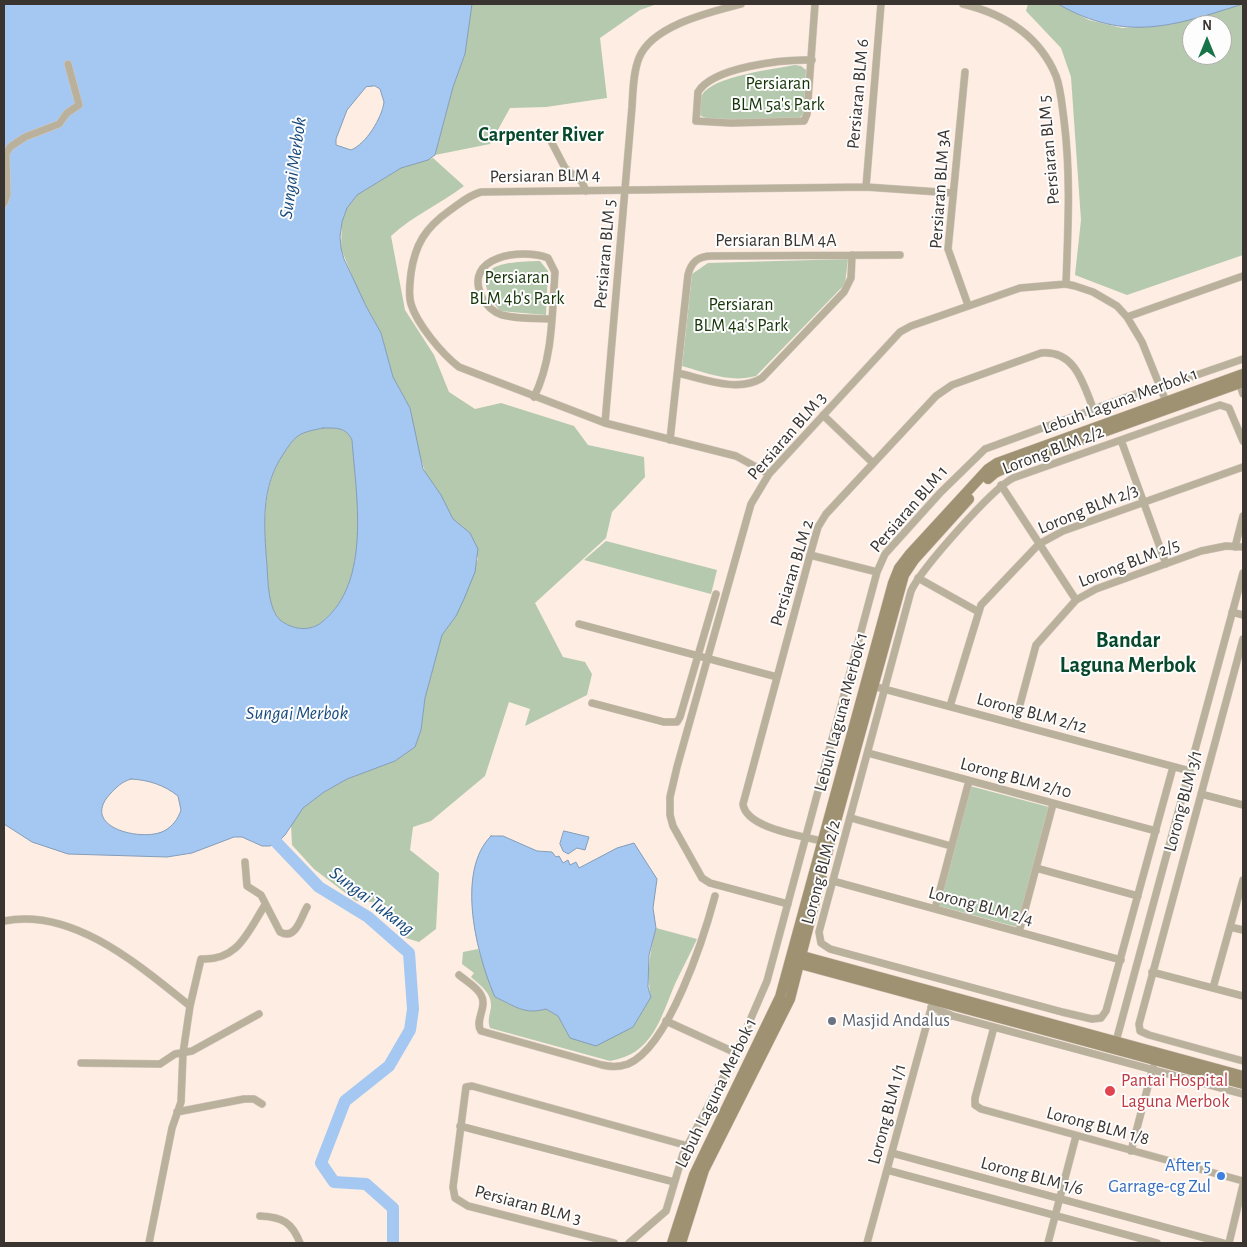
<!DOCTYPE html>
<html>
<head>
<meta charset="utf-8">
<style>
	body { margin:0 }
	#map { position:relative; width:1247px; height:1247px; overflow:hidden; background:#fdede3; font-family:"Alegreya Sans",sans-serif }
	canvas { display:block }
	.frame { position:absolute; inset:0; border:5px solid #3a3430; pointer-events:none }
	.north { position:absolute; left:1182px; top:15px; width:50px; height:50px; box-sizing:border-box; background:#fdfdfd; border:1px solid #afadab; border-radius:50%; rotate:0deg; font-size:14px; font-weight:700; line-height:20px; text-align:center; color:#3a3430 }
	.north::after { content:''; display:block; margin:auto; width:18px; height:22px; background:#177348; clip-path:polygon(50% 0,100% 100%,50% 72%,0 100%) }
</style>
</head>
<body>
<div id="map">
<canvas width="1247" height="1247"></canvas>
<div class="frame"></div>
<div class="north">N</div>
</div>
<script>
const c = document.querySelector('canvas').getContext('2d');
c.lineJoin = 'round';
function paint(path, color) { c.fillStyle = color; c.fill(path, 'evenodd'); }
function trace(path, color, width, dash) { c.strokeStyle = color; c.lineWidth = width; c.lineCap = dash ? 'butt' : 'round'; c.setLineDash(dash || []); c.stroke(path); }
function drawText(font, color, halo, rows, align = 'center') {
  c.font = font + ' "Alegreya Sans",sans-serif'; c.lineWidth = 4; c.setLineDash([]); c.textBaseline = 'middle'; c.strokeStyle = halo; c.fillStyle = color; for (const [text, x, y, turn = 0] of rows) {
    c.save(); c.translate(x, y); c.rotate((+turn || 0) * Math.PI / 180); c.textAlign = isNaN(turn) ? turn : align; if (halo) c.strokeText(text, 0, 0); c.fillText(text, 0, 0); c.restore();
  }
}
paint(new Path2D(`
	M 472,4 L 657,4 L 640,10 L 600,38 L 607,98 L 546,107 L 510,108 L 490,144 L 435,155 L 453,87 L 465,55 Z
	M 1028,4 L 1058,4 L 1089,20 L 1122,28 L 1168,25 L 1243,4 L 1243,255 L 1127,295 L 1075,275 L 1081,220 L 1071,77 L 1061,48 L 1026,11 ZM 1192,25 L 1222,25 L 1222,55 L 1192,55 Z
	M 795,65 L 801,66 L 806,70 L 804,113 L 798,120 L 708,119 L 699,115 C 700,109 700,100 702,95 C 713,76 774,69 795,65 Z
	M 433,158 L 464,186 C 440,204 414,215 391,236 L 405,310 L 434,355 L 449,392 L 475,409 L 501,403 L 574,426 L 588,445 L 644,457 L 645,477 L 612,512 L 606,538 L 535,603 L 563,657 L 585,662 L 592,674 L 587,695 L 525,726 L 530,709 L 509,702 L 485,776 L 431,821 L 413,827 L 410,850 L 439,873 L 436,929 L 419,942 L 406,938 L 372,902 L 356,901 L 314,869 L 292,845 L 291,824 L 303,808 L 324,792 L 347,779 L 395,761 L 415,747 L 421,730 L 425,698 L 442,635 L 456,616 L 478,559 L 470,533 L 453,519 L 435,486 L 426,475 L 419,453 L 410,408 L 393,377 L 381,333 L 358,291 L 341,248 L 342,222 L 347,208 L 357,195 L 401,168 Z
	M 848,259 L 845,284 L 756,376 C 730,383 707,373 682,366 L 692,274 L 708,263 Z
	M 540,261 L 548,271 L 546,315 L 500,311 C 464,264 502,262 540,261 Z
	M 323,428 C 336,428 346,427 352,440 C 357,496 372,582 322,622 C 310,632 293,630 280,620 C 268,609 268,581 267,566 C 264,526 261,488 284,453 C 288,447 292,440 298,436 C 305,431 315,430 323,428 Z
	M 606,541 L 717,570 L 711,594 L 584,560 Z
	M 970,786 L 1049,807 L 1017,927 L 939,906 Z
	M 656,928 L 697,939 C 690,954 682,969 675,984 C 660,1019 653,1054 610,1061 L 490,1028 C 487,1020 490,1015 491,1007 C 492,993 481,986 471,977 L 474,973 L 462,964 L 463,952 L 478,949 L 495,997 C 514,1006 525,1015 546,1009 L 558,1016 L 570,1038 L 620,1033 L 633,1027 L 651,997 C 646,974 650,951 656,928 Z`), '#b4c9ad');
const water = new Path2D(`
	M 4,4 L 472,4 L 465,54 L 453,87 L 435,155 L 428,160 L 401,168 L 357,195 L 347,208 L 342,222 L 340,237 L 341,248 L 344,259 L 366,306 L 381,333 L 393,377 L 410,408 L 423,469 L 441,495 L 453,519 L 470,533 L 478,549 L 475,572 L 464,599 L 456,616 L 442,635 L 425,698 L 421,730 L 415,747 L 395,761 L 347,779 L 324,792 L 303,808 L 285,835 L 277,843 L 270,846 L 262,846 L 242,837 L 234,837 L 192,853 L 167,857 L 68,854 L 32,842 L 4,824 ZM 375,86 L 380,89 L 384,102 C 382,118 366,144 351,150 L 336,145 L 336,139 L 347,110 L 366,87 ZM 323,428 C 336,428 346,427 352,440 C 356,496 372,582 322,622 C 310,632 293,630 280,620 C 268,609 268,581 267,566 C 264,526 260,488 284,453 C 288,447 292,440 298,436 C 305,431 315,430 323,428 ZM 131,779 C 149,780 164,785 178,796 L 181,810 C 178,819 173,826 164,831 C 143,842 79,828 110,794 C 117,787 121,782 131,779 Z
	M 1058,4 L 1243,4 C 1173,26 1126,43 1058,4 Z
	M 564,831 L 589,837 L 585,850 L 577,848 L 568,854 L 563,851 L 560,844 Z
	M 491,836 L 503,836 L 537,851 L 552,852 L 556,857 L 559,856 L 563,863 L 568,860 L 570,865 L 576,862 L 579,868 L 617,848 L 634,843 L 657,879 L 653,908 L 656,928 L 649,955 L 648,987 L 651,997 L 633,1027 L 596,1046 L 570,1038 L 558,1016 L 546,1009 C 524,1015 515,1006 495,997 C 477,956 455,872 491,836 Z`);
paint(water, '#a4c8f1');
trace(water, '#849cb7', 1);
trace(new Path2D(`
	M 270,829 L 277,843 L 319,887 L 368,917 L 409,953 L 413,1009 L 410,1030 L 389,1066 L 345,1101 L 321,1163 L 334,1182 L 366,1184 L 393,1208 L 393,1243`), '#a4c8f1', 12);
const street = new Path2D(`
	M 963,4 C 1004,14 1039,35 1056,76 C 1061,89 1062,106 1064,120 C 1071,175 1068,229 1066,284
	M 812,60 C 784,59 713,67 698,92 L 696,121 L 731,123 L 804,121 L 807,114 L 815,4
	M 965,72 L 948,249 L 968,305
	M 551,141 L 565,168 L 582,182 L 586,191
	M 866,187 L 881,4
	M 4,203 L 7,195 L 6,154 L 10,147 L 25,137 L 59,124 L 67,113 L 79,105 L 68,64
	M 1127,317 L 1243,276
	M 678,373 C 704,379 738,393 762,378 L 844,292 L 851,278 L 852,255
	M 1238,379 L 1243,394
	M 534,397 C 553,359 552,314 555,272 L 548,258 C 522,248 462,256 482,297 C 486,305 493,312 502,315 C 517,319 535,318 551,319
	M 823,415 L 873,463
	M 605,423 L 632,107 C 633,91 633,73 639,58 C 652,25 711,12 741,4
	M 670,440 L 688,275 C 691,262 698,256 712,256 L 900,255
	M 1121,440 L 1166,564
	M 769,474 L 736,456 L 605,423 L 459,367 C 442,354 417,324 411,304 C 408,294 410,283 411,273 C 415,245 425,228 449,211 C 459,204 469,195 481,192 L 866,187 L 953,193
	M 1001,485 L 1076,600
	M 1235,547 L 1243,516
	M 810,555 L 877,572
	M 918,578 L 977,611
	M 1232,612 L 1243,615
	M 579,624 L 777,677
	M 1243,639 L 1139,1024 L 1140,1031 L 1149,1035 L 1243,1061
	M 869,685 L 1190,771
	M 592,703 L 664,722 L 677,722 L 680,717 L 716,594
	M 950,706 L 981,605 L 1039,544 L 1063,531 L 1243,467
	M 1015,723 L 1036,645 L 1076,600 L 1096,589 L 1201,551 L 1226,546 L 1243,547
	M 868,753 L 1156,831
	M 1173,767 L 1106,1011 L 1101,1018 L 1092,1019 L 1062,1012 L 830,949 L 821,943 L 819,932 L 911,591 C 921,569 992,489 1013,478 L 1220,405 L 1229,408 L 1243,441
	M 1201,794 L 1243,805
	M 851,818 L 951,846
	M 825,842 C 805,836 746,829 743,804 L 810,555 L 818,527 L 826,514 L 936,396 L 952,385 L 1041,353 C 1075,350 1083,383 1093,408
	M 245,862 L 247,886 L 261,895 L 280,932 C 296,941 301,917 307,907
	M 1036,868 L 1138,896
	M 833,881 L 1121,960
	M 788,904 L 710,883 L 702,878 L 673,826 L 670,815 L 670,797 L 677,767 L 751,504 L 769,474 L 900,332 L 911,326 L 1020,288 L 1066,284 L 1075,286 L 1093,292 L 1117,306 L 1127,317 L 1142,342 L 1167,404
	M 935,909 L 969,781
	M 4,921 C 73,907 140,966 190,1006
	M 1230,927 L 1243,930
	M 1019,932 L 1053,804
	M 1152,972 L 1243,996
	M 459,975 C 466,981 477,987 481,995 C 488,1007 474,1021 481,1031 L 602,1065 C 611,1067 620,1067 628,1064 C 669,1047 704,937 715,896
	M 1213,988 L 1243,880
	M 931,1007 L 953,1016 L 1243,1094
	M 666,1021 L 736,1053
	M 926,1024 L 940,1017 L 952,1016
	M 994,1027 L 975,1098 L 975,1105 L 981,1109 L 1243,1181
	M 1115,1045 L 1243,573
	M 81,1063 L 160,1064 L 175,1054 L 192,1051 L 259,1014
	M 177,1112 L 244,1099 L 254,1099 L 262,1104
	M 460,1126 L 674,1182
	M 1131,1151 L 1153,1067
	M 892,1153 L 1223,1243
	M 887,1170 L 1157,1243
	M 260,1216 C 282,1217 292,1222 300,1243
	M 149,1243 L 172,1128 L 181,1102 L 183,1053 L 190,1006 L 201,959 C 238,961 247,933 265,905
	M 614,1243 L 468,1206 L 455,1198 L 453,1187 L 466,1087 L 472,1086 L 688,1146
	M 629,1243 L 666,1211 L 683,1154 L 736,1053 L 767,981 L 877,572 L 885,554 L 940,493 L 985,449 L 1138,393 L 1185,379 L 1243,359
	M 867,1243 L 932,1005
	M 1048,1243 L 1076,1136
	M 1229,1243 L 1243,1185`);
const secondary = new Path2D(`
	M 988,479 L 995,473 L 1014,464 L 1243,382
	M 795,954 L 1243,1076
	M 793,962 L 1243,1084
	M 672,1243 L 694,1175 L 780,997 L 893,583 L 899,568 L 909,555 L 988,469 L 997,463 L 1243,374
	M 681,1243 L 704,1170 L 790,999 L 830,843 L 904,575 L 914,560 L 969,499`);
trace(street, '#d6c8bf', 8);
trace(secondary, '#d6c8bf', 11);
trace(street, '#bab19c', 7);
trace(secondary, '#9f9272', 10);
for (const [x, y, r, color] of [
	[832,1021,5,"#6b7280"],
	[1110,1091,6,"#e0444e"],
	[1221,1176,5,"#3f7fe0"]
]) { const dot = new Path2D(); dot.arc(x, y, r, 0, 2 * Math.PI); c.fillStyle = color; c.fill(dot); trace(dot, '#fdfdfd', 2); }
drawText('18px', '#153407', '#fdfdfd', [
	["Persiaran",778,84],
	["BLM 5a's Park",778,105],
	["Persiaran",517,278],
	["BLM 4b's Park",517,299],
	["Persiaran",741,305],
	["BLM 4a's Park",741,326]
]);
drawText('18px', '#3a3430', '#fdfdfd', [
	["Persiaran BLM 6",858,94,-85],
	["Persiaran BLM 5",1049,150,-95],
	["Persiaran BLM 4",545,176,-1],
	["Persiaran BLM 3A",940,189,-86],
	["Persiaran BLM 4A",776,241],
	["Persiaran BLM 5",605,254,-85],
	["Lebuh Laguna Merbok 1",1120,401,-20],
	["Persiaran BLM 3",787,436,-49],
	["Lorong BLM 2/2",1053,450,-21],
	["Persiaran BLM 1",909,509,-49],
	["Lorong BLM 2/3",1088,509,-22],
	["Lorong BLM 2/5",1129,563,-21],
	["Persiaran BLM 2",792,573,-73],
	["Lebuh Laguna Merbok 1",841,712,-75],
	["Lorong BLM 2/12",1032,713,15],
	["Lorong BLM 2/10",1016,778,15],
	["Lorong BLM 3/1",1183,801,-75],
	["Lorong BLM 2/2",821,872,-75],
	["Lorong BLM 2/4",981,906,15],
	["Lebuh Laguna Merbok 1",716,1093,-64],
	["Lorong BLM 1/1",887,1114,-75],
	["Lorong BLM 1/8",1098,1126,15],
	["Lorong BLM 1/6",1032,1176,15],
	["Persiaran BLM 3",528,1205,15]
]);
drawText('18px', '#5b616d', '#fdfdfd', [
	["Masjid Andalus",842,1021]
], 'left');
drawText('18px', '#be3a42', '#fdfdfd', [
	["Pantai Hospital",1121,1081],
	["Laguna Merbok",1121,1102]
], 'left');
drawText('18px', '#366cbe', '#fdfdfd', [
	["After 5",1211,1166],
	["Garrage-cg Zul",1211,1187]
], 'right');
drawText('italic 19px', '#174a7c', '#fdfdfd', [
	["Sungai Merbok",293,168,-82],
	["Sungai Merbok",297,713],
	["Sungai Tukang",372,901,37]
]);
drawText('bold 20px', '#08492b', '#fdfdfd', [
	["Carpenter River",541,135]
]);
drawText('bold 22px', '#08492b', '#fdfdfd', [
	["Bandar",1128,640],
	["Laguna Merbok",1128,665]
]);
</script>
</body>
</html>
